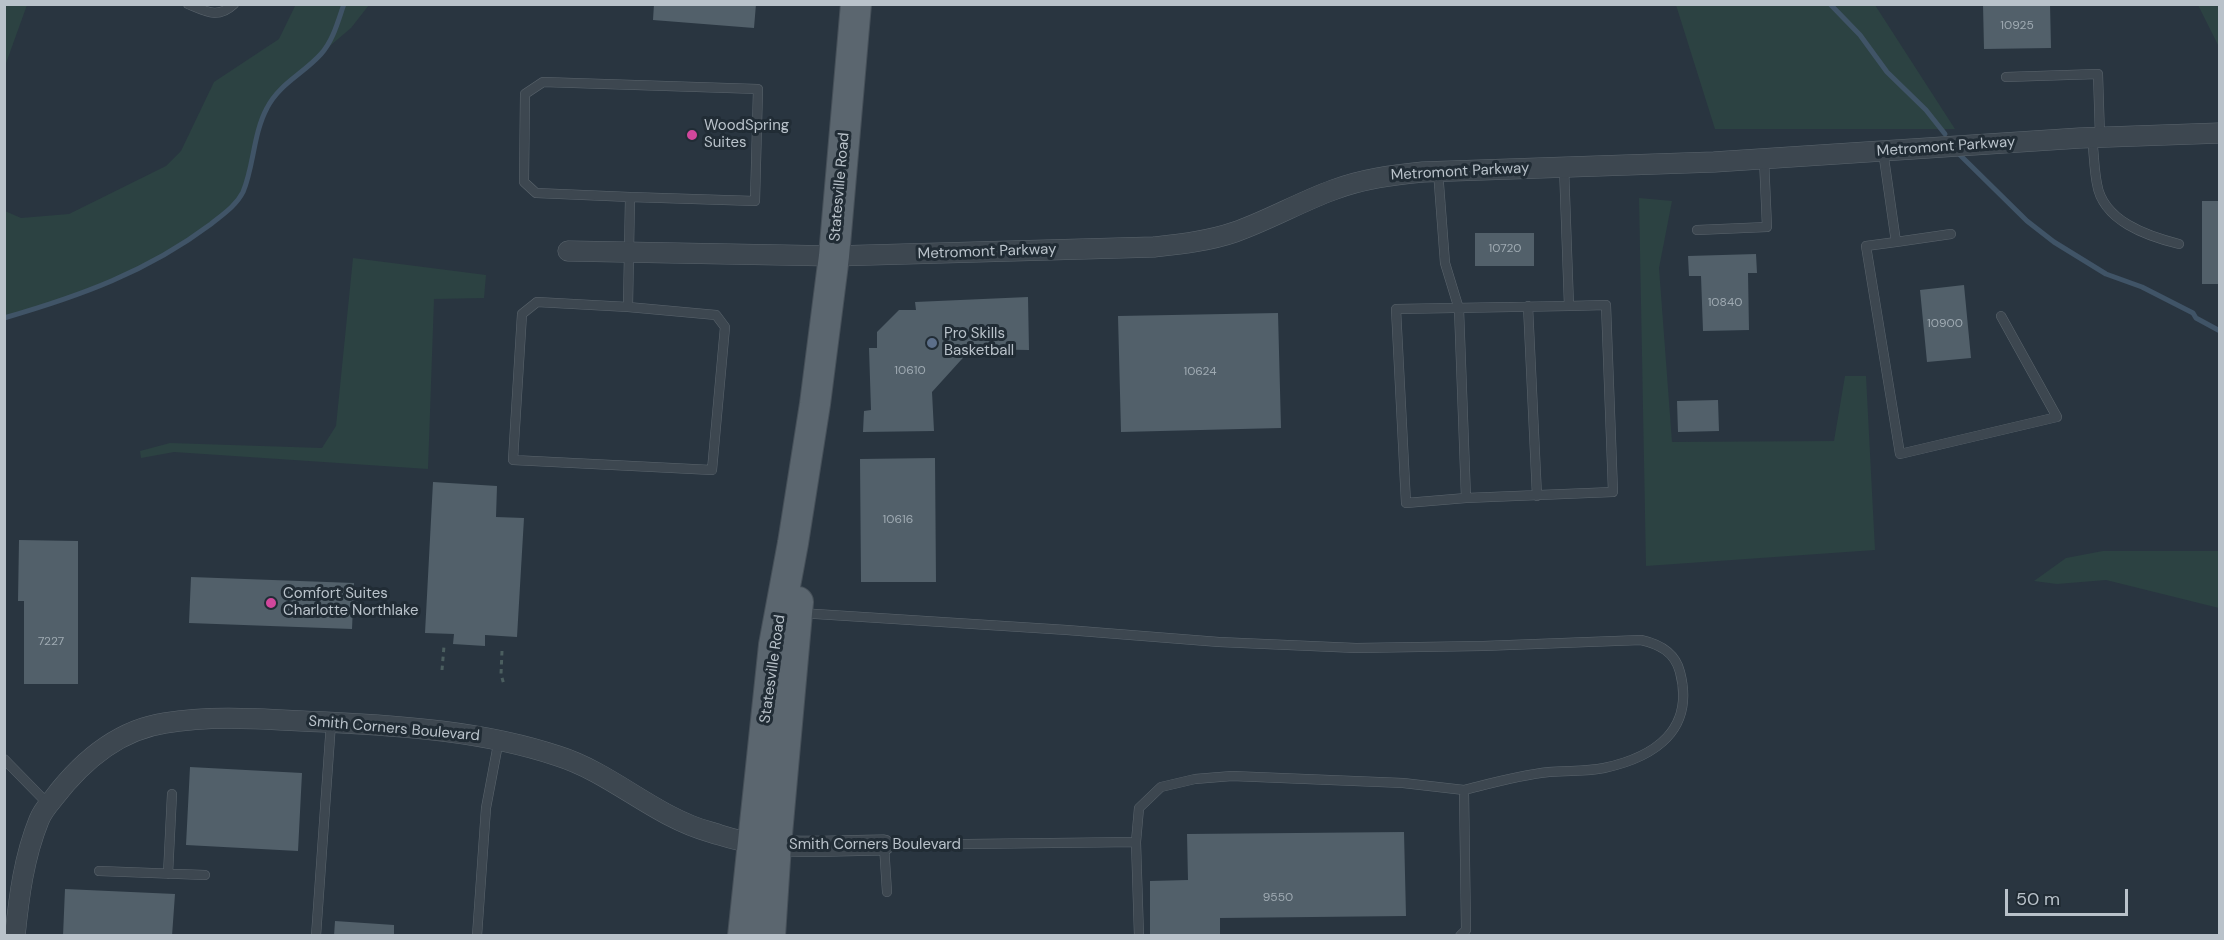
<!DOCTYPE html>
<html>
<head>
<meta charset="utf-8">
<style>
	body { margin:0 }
	#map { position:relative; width:2224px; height:940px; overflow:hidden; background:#293540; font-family:"DM Sans",sans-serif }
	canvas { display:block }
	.frame { position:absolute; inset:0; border:6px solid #b9c2ca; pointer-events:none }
	.scale { position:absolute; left:2005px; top:889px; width:123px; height:27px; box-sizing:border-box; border:3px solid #b9c2ca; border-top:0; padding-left:8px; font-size:18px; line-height:21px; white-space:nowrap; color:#b9c2ca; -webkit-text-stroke:4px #212c35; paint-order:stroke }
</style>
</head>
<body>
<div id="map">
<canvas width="2224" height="940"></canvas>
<div class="frame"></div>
<div class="scale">50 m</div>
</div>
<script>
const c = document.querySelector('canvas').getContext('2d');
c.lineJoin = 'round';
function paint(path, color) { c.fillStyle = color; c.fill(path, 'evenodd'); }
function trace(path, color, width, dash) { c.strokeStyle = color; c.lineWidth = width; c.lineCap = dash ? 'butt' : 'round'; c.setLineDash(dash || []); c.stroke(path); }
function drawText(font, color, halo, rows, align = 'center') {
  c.font = font + ' "DM Sans",sans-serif'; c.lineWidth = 6; c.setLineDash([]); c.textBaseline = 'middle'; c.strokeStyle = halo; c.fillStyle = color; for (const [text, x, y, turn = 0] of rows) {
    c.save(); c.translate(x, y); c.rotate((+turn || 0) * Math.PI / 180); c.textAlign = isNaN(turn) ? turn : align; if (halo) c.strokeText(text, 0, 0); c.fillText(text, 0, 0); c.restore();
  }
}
paint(new Path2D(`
	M 5,4 L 27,5 L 5,66 L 4,5 Z
	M 296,4 L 369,5 L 351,28 L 278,90 L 267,108 L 259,126 L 242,193 L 224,215 L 190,240 L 124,277 L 66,300 L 5,318 L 5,211 L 21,218 L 69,214 L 166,166 L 181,151 L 214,82 L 279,39 Z
	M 1676,5 L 1875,5 L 1955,129 L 1715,129 Z
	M 2198,5 L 2219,5 L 2219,47 Z
	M 1639,198 L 1672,201 L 1659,268 L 1672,442 L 1834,441 L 1845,376 L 1866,376 L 1875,550 L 1646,566 Z
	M 353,258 L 486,275 L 484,298 L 434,299 L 428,469 L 174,452 L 141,458 L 140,451 L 170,443 L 322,448 L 336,426 Z
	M 2103,551 L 2219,551 L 2219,608 L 2106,580 L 2057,584 L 2034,581 L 2066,558 Z`), '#2c4242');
trace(new Path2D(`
	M 1830,4 L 1860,35 L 1887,72 L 1926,110 L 1945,134
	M 1960,155 L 2027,221 L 2054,242 L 2106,274 L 2142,287 L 2193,313 L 2196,318 L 2220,331
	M 4,318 C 80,296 147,272 211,224 C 222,215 236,206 243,192 C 254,166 253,134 267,108 C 279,84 303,74 321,54 C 333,41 338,21 344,4`), '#405467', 5);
paint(new Path2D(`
	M 654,4 L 756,4 L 754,28 L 653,20 Z
	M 1983,4 L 2050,4 L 2051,48 L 1984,49 Z
	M 2202,201 L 2220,201 L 2220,284 L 2202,284 Z
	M 1475,233 L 1534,233 L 1534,266 L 1475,266 Z
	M 1756,254 L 1757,273 L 1748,273 L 1749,330 L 1703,331 L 1701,276 L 1689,276 L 1688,256 Z
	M 1964,285 L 1971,358 L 1927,362 L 1920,290 Z
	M 1028,297 L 1029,350 L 971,349 L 932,392 L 934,431 L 863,432 L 864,411 L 871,410 L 869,348 L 877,348 L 877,332 L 899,310 L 916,310 L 915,302 Z
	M 1278,313 L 1281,428 L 1121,432 L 1118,316 Z
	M 1718,400 L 1719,431 L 1678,432 L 1677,401 Z
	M 935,458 L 936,582 L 861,582 L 860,459 Z
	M 433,482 L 497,486 L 496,517 L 524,518 L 517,637 L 485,635 L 485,646 L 453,644 L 454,634 L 425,633 Z
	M 19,540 L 78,541 L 78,684 L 24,684 L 24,601 L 18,601 Z
	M 191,577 L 354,583 L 352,629 L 189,623 Z
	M 190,767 L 302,773 L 298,851 L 186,845 Z
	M 1404,832 L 1406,916 L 1220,918 L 1220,936 L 1150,936 L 1150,881 L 1188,880 L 1187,834 Z
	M 65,889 L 175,894 L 172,936 L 63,936 Z
	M 335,921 L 394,925 L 394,936 L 334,936 Z`), '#52606a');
const service = new Path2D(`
	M 188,4 C 207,12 218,19 234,4
	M 2006,77 L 2098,74 L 2100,137
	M 2092,137 C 2094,153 2094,169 2097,184 C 2103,221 2147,236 2179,244
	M 1883,151 L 1896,242 L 1866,246 L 1900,454 L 2057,417 L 2001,316
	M 1438,171 L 1445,263 L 1459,309 L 1466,498 L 1613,492 L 1606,305 L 1569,306 L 1564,167
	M 1697,230 L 1767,227 L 1764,159
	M 1896,242 L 1951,234
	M 1528,306 L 1537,496
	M 628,307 L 716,315 L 725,327 L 712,470 L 513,460 L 522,314 L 537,302 L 628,307 L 630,197 L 755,201 L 758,89 L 543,82 L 525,94 L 524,182 L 536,193 L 630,197
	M 1466,498 L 1406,503 L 1396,309 L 1569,306
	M 800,613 L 1067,630 L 1219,642 L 1356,648 L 1483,646 L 1641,640 C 1659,644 1675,652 1680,672 C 1695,730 1655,757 1604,768 C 1586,772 1567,770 1549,772 C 1520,775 1492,783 1464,790
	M 4,759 L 49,805
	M 99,871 L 205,875
	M 168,874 L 172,794
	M 887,892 L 884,845 L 1136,842
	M 316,936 L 331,723
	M 477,936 L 486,808 L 499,739
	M 1139,936 L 1136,842 L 1139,808 L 1161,787 L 1195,779 L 1232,776 L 1403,783 L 1464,790 L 1466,930 L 1460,936`);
const minor = new Path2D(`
	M 568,251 L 834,256 L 1154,247 C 1181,244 1209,241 1235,232 C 1269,220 1300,202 1333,190 C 1362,179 1392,175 1423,172 L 1714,162 L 2080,138 L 2220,133
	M 15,936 C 19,896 24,857 39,820 C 42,812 48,805 53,799 C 81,762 118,730 165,723 C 218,714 272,720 325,722 C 403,726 483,731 558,756 C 612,773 655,817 710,832 C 724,836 740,842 755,843 C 797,849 841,845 884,845`);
const primary = new Path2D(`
	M 743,936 L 774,645 L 793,543 L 815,404 L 834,256 L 856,4
	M 770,936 L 776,845 L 798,602`);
trace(service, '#5b656d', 10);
trace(minor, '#5b656d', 21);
trace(primary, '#465059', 32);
trace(new Path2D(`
	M 502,651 L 501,674 L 504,685
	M 442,670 L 444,646`), '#4b5e5f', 3, [4.5, 4.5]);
trace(service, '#3d4750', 9);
trace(minor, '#3d4750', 20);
trace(primary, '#5b666f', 30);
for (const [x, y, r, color] of [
	[692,135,6,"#d1479c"],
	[932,343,6,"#5c6f8a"],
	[271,603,6,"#d1479c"]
]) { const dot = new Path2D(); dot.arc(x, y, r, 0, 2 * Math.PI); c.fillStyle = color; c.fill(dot); trace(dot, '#212c35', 2); }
drawText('12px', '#9faab2', null, [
	["10925",2017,26],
	["10720",1505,249],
	["10840",1725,303],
	["10900",1945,324],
	["10610",910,371],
	["10624",1200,372],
	["10616",898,520],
	["7227",51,642],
	["9550",1278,898]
]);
drawText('15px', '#b9c2ca', '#212c35', [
	["WoodSpring",704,126],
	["Suites",704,143],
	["Pro Skills",944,334],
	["Basketball",944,351],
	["Comfort Suites",283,594],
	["Charlotte Northlake",283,611]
], 'left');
drawText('15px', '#b9c2ca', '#212c35', [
	["Metromont Parkway",1946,147,-4],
	["Metromont Parkway",1460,172,-3],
	["Statesville Road",840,187,-85],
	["Metromont Parkway",987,252,-2],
	["Statesville Road",773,669,-82],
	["Smith Corners Boulevard",394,729,5],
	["Smith Corners Boulevard",875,845]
]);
</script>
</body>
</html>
